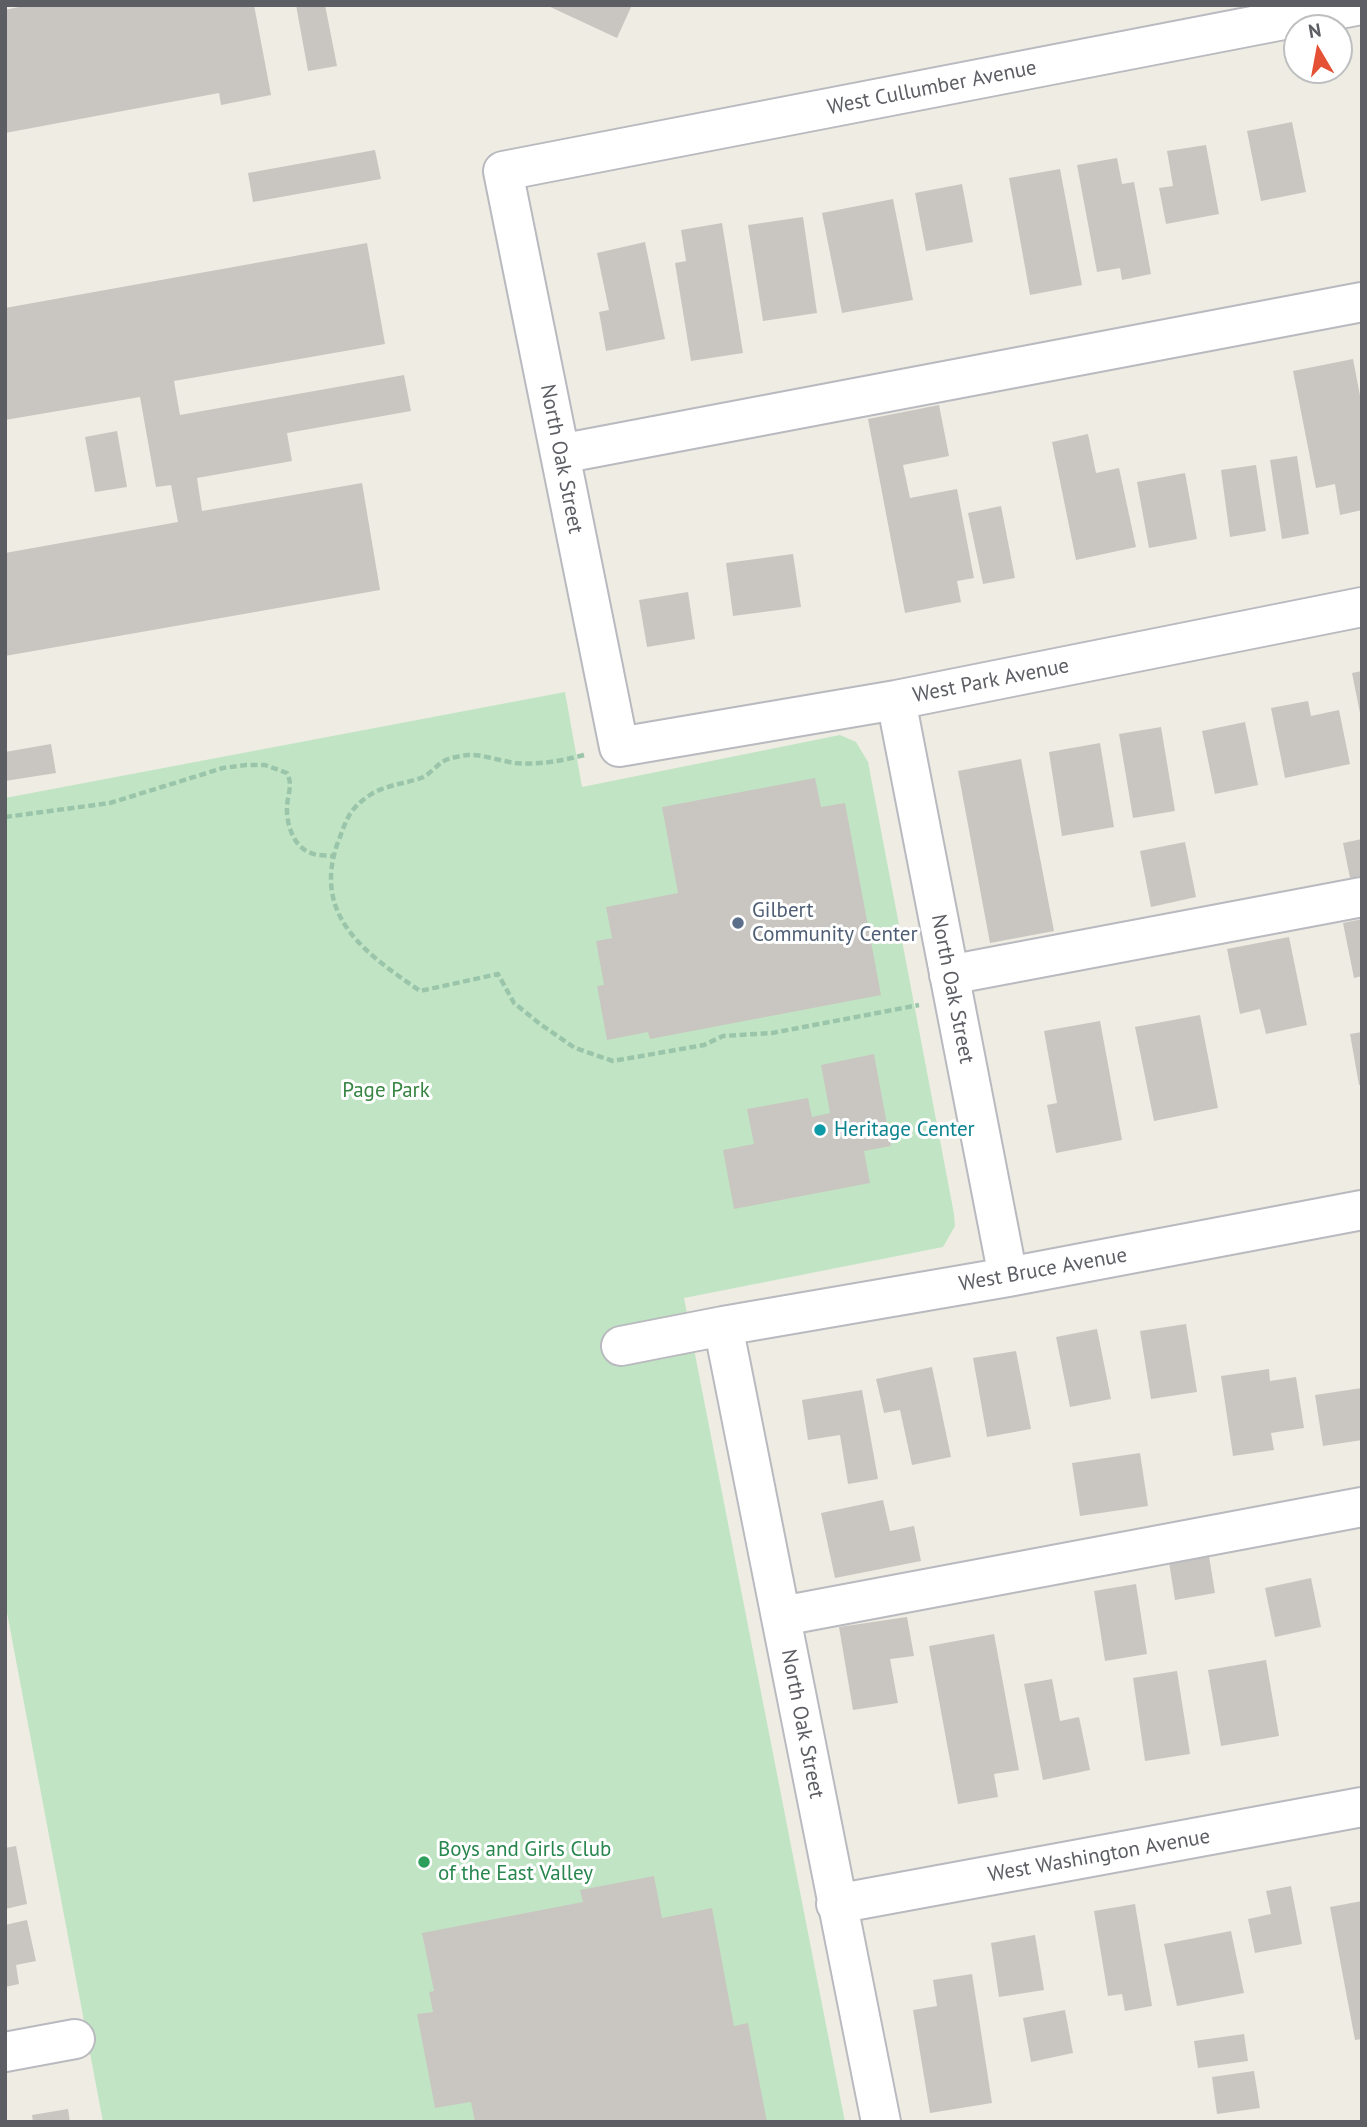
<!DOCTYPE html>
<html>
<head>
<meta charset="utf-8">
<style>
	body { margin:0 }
	#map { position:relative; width:1367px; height:2127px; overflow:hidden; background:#eeece3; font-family:"PT Sans",sans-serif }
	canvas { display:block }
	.frame { position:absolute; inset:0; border:7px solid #5c5e64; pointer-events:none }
	.north { position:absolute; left:1283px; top:14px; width:70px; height:70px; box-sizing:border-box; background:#fff; border:2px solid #bebfc1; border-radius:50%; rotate:350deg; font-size:19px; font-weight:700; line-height:28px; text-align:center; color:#5c5e64 }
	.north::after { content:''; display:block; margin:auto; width:24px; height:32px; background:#e45134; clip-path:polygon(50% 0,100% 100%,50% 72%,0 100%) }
</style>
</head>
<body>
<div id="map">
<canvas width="1367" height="2127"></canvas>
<div class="frame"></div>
<div class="north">N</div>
</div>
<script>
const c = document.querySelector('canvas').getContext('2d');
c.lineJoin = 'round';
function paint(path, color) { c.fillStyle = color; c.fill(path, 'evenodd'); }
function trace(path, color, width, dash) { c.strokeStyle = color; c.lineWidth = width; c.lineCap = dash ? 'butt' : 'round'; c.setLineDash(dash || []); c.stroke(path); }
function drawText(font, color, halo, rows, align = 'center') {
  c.font = font + ' "PT Sans",sans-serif'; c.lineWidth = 6; c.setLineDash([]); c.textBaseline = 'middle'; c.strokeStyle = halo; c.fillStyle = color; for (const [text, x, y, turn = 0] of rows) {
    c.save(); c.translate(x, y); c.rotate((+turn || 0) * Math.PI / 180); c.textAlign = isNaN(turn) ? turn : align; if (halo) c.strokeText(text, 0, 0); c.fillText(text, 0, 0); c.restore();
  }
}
paint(new Path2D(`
	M 565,692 L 582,787 L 840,735 L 856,742 L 868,762 L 954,1214 L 955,1226 L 943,1247 L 684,1298 L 845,2122 L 103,2122 L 5,1602 L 5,798 Z`), '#c1e5c4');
paint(new Path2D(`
	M 28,5 L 254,5 L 271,95 L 221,105 L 219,93 L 5,133 L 5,10 Z
	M 296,5 L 325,5 L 337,66 L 308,71 Z
	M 546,5 L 632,5 L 617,38 Z
	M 1292,122 L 1306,192 L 1261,201 L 1247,131 Z
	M 1206,145 L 1219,214 L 1166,224 L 1159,188 L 1173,186 L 1167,151 Z
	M 375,150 L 381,179 L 253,202 L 248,173 Z
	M 1117,158 L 1122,184 L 1134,182 L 1151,274 L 1122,280 L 1120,268 L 1097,272 L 1077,165 Z
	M 1060,169 L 1082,285 L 1030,295 L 1009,178 Z
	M 962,184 L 973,242 L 926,251 L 915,193 Z
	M 893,199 L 913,300 L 842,313 L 822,213 Z
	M 803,217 L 817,313 L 763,321 L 748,225 Z
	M 722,223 L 743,353 L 691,361 L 675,263 L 686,261 L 681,230 Z
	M 645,242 L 665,339 L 606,351 L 599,312 L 609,310 L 597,253 Z
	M 367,243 L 385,344 L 174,381 L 180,415 L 404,375 L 411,411 L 287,433 L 292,461 L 197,478 L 202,511 L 362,483 L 380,590 L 5,656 L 5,553 L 178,522 L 171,485 L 156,487 L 140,397 L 5,420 L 5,308 Z
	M 1353,359 L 1362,406 L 1362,510 L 1340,515 L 1335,484 L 1316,488 L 1293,371 Z
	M 939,405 L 949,456 L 903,465 L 910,498 L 957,489 L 974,578 L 957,581 L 961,602 L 905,613 L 868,419 Z
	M 117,431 L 127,487 L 95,492 L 85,437 Z
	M 1088,434 L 1096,473 L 1119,468 L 1136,547 L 1076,560 L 1052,442 Z
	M 1297,456 L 1309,534 L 1282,539 L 1270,460 Z
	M 1256,465 L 1266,531 L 1230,537 L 1221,470 Z
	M 1185,473 L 1197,539 L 1149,548 L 1137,482 Z
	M 1001,506 L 1015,578 L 983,584 L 968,513 Z
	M 793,554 L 801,607 L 733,616 L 726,563 Z
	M 688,592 L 695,639 L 647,647 L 639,600 Z
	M 1362,671 L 1362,718 L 1361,718 L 1352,673 Z
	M 1308,701 L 1311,716 L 1339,710 L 1350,764 L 1285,778 L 1271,708 Z
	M 1245,722 L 1258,785 L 1215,794 L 1202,731 Z
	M 1161,727 L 1175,811 L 1133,818 L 1119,734 Z
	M 1100,743 L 1114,827 L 1062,836 L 1049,752 Z
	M 51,744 L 56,773 L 5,781 L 5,752 Z
	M 1021,759 L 1054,931 L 990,943 L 958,771 Z
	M 815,778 L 821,807 L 845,803 L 881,995 L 650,1039 L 648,1032 L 607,1040 L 597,986 L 604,985 L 596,941 L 612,938 L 606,907 L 678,893 L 662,807 Z
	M 1362,839 L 1362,876 L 1350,878 L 1343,843 Z
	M 1185,842 L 1196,897 L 1151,907 L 1140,851 Z
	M 1362,919 L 1362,976 L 1354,978 L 1343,923 Z
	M 1289,937 L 1307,1025 L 1266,1034 L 1260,1009 L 1240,1014 L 1227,949 Z
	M 1200,1015 L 1218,1108 L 1154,1121 L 1135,1027 Z
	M 1100,1021 L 1122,1140 L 1056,1153 L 1047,1105 L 1057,1103 L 1044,1031 Z
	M 1362,1032 L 1362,1085 L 1359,1085 L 1350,1034 Z
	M 874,1054 L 891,1146 L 864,1151 L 870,1183 L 734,1209 L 723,1150 L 754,1144 L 747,1109 L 808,1098 L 812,1117 L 830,1113 L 821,1065 Z
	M 1186,1324 L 1197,1392 L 1151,1399 L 1140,1331 Z
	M 1097,1329 L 1111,1399 L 1070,1407 L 1056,1337 Z
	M 1016,1351 L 1031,1429 L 987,1437 L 973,1358 Z
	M 932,1367 L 951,1457 L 912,1465 L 900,1410 L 884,1413 L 876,1379 Z
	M 1269,1369 L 1270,1381 L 1296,1377 L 1304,1428 L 1271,1433 L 1274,1450 L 1233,1456 L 1221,1376 Z
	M 1362,1388 L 1362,1440 L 1323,1446 L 1315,1395 Z
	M 862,1390 L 878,1479 L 848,1484 L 840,1435 L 808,1440 L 802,1400 Z
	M 1140,1453 L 1148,1506 L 1080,1516 L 1072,1463 Z
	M 883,1500 L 890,1531 L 914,1526 L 921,1561 L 835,1578 L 821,1513 Z
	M 1209,1556 L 1215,1593 L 1175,1600 L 1169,1562 Z
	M 1311,1578 L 1321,1627 L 1275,1637 L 1265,1588 Z
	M 1136,1584 L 1147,1654 L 1105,1661 L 1094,1591 Z
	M 907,1617 L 914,1656 L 890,1659 L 898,1703 L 853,1710 L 839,1627 Z
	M 994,1634 L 1019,1770 L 994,1774 L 998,1797 L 958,1804 L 929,1646 Z
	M 1266,1660 L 1279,1736 L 1221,1746 L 1208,1670 Z
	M 1177,1671 L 1190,1754 L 1145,1761 L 1133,1678 Z
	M 1052,1679 L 1060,1721 L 1079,1717 L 1090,1770 L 1043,1780 L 1024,1684 Z
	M 16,1846 L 27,1904 L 5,1909 L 5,1848 Z
	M 654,1876 L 662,1918 L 712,1908 L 734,2026 L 748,2023 L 767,2122 L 475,2122 L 471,2102 L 435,2108 L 417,2014 L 433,2012 L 429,1992 L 434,1991 L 422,1933 L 583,1902 L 580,1890 Z
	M 1291,1886 L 1302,1944 L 1255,1953 L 1248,1919 L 1271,1914 L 1266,1891 Z
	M 1362,1901 L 1362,2039 L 1355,2040 L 1330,1907 Z
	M 1135,1904 L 1152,2006 L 1125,2011 L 1122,1994 L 1108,1996 L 1094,1911 Z
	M 27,1920 L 36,1961 L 16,1965 L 19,1984 L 5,1987 L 5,1925 Z
	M 1231,1931 L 1244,1993 L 1177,2006 L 1164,1944 Z
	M 1035,1935 L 1044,1990 L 999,1997 L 991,1943 Z
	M 972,1974 L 992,2103 L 930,2113 L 913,2010 L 937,2006 L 933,1980 Z
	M 1065,2010 L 1073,2053 L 1031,2062 L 1023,2018 Z
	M 1244,2034 L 1248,2061 L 1198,2068 L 1194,2041 Z
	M 1254,2071 L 1260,2108 L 1217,2114 L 1212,2077 Z
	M 68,2109 L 70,2122 L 33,2122 L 32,2115 Z`), '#c9c6c1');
const minor = new Path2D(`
	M 1361,5 L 503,171 L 619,747 L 896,700 L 1362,607
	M 560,454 L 1362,302
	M 896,700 L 1008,1277
	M 949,975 L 1362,897
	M 723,1326 C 777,1591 826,1857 881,2122
	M 621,1346 L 723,1326 L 1008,1277 L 1362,1210
	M 782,1616 L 1362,1507
	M 836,1904 L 1362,1807
	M 5,2052 L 75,2039`);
trace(minor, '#b9babf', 42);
trace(new Path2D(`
	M 584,755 C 561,761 538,765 515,763 C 500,761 482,754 468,755 C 460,756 448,758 442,762 C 435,767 429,775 421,778 C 404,784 385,785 370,795 C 348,810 347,819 338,842 C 311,917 367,954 420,991 L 498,974 L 514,1003 L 540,1024 L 575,1048 L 613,1061 L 704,1045 L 723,1036 L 772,1033 L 919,1005
	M 5,817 L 110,803 L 223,768 L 246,765 L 265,765 L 287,773 C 293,785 288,793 287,806 C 286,823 293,847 311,853 C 317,856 326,855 333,856`), '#9ac5aa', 4.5, [7, 3.5]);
trace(minor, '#fff', 38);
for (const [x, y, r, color] of [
	[738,923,7,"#5c6f8a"],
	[820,1130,7,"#0f9aa8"],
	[424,1862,7,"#2e9e5b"]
]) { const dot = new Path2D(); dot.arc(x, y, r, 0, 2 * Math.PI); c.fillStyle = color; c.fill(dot); trace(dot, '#fff', 2.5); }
drawText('21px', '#5c5e64', '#fff', [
	["West Cullumber Avenue",932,88,-11],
	["North Oak Street",561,459,79],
	["West Park Avenue",991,681,-11],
	["North Oak Street",952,989,79],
	["West Bruce Avenue",1043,1270,-10],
	["North Oak Street",802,1724,79],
	["West Washington Avenue",1099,1856,-10]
]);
drawText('21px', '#4e5e75', '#fff', [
	["Gilbert",752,911],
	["Community Center",752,935]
], 'left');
drawText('21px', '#388643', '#fff', [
	["Page Park",386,1091]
]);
drawText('21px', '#0d838f', '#fff', [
	["Heritage Center",834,1130]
], 'left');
drawText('21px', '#27864d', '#fff', [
	["Boys and Girls Club",438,1850],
	["of the East Valley",438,1874]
], 'left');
</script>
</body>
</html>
